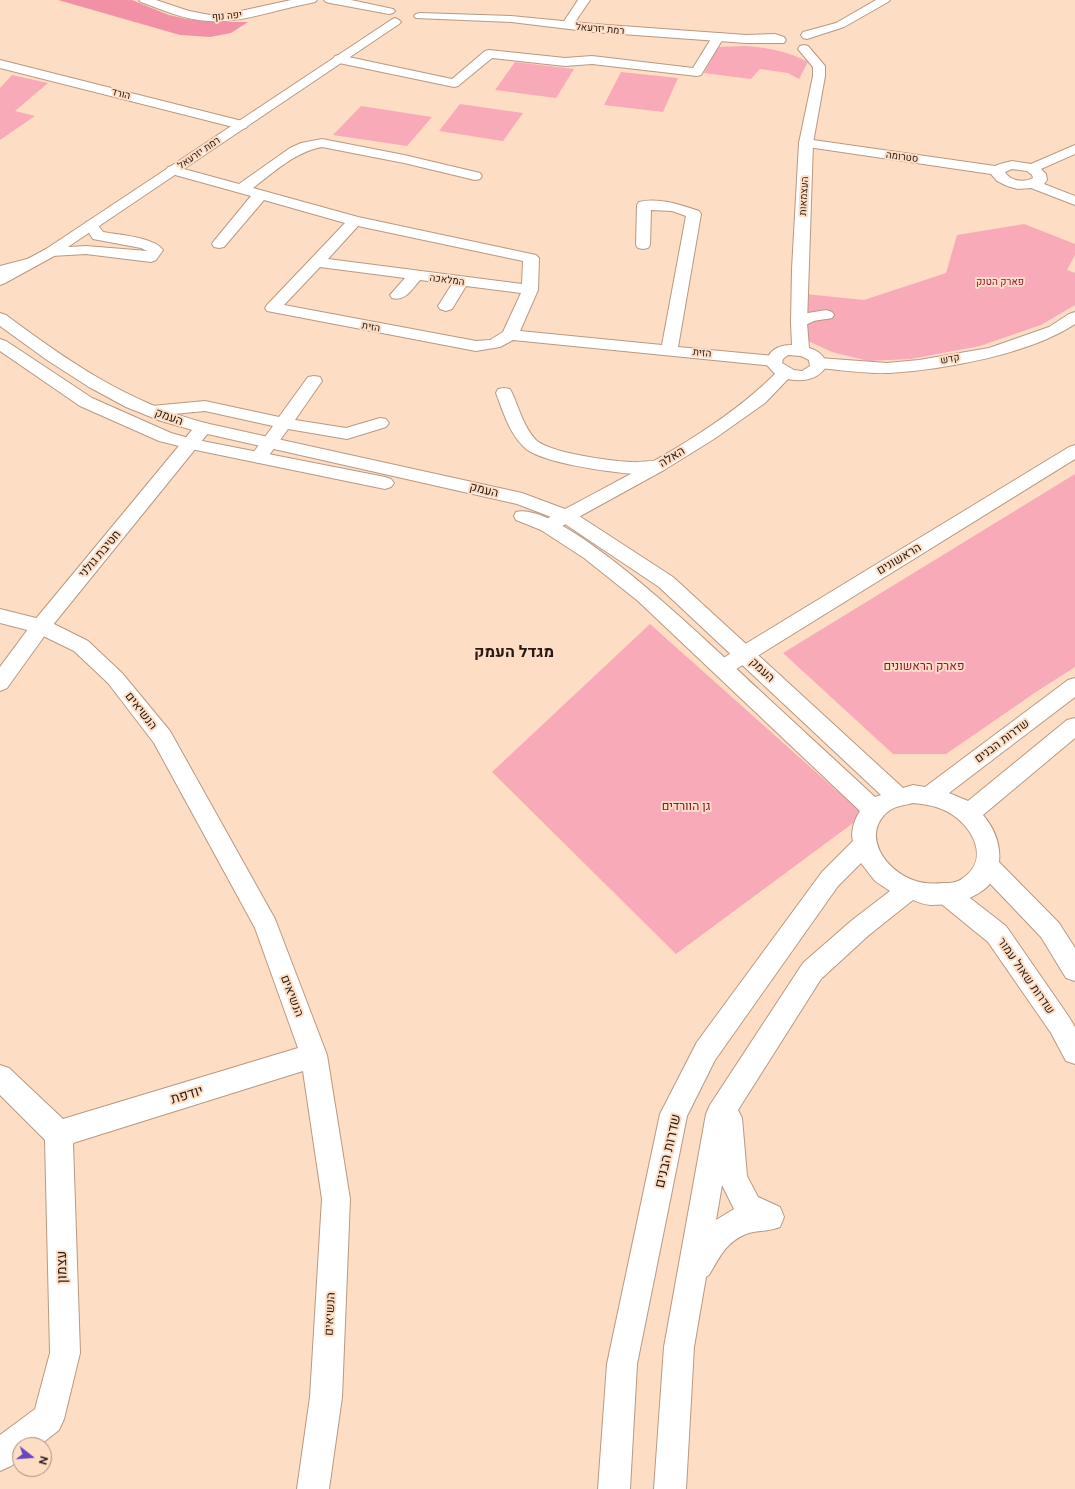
<!DOCTYPE html>
<html>
<head>
<meta charset="utf-8">
<style>
	body { margin:0 }
	#map { position:relative; width:1075px; height:1489px; overflow:hidden; background:#feddc5; font-family:Raleway,sans-serif }
	canvas { display:block }
	.north { position:absolute; left:12px; top:1437px; width:40px; height:40px; box-sizing:border-box; background:#feddc5; border:1px solid #a88f7d; border-radius:50%; rotate:107deg; font-size:11px; font-weight:700; line-height:16px; text-align:center; color:#261a12 }
	.north::after { content:''; display:block; margin:auto; width:14px; height:18px; background:#6547c0; clip-path:polygon(50% 0,100% 100%,50% 72%,0 100%) }
</style>
</head>
<body>
<div id="map">
<canvas width="1075" height="1489"></canvas>
<div class="north">N</div>
</div>
<script>
const c = document.querySelector('canvas').getContext('2d');
c.lineJoin = 'round';
function paint(path, color) { c.fillStyle = color; c.fill(path, 'evenodd'); }
function trace(path, color, width, dash) { c.strokeStyle = color; c.lineWidth = width; c.lineCap = dash ? 'butt' : 'round'; c.setLineDash(dash || []); c.stroke(path); }
function drawText(font, color, halo, rows, align = 'center') {
  c.font = font + ' Raleway,Heebo,sans-serif'; c.lineWidth = 4; c.setLineDash([]); c.textBaseline = 'middle'; c.strokeStyle = halo; c.fillStyle = color; for (const [text, x, y, turn = 0] of rows) {
    c.save(); c.translate(x, y); c.rotate((+turn || 0) * Math.PI / 180); c.textAlign = isNaN(turn) ? turn : align; if (halo) c.strokeText(text, 0, 0); c.fillText(text, 0, 0); c.restore();
  }
}
paint(new Path2D(`
	M 746,46 C 769,48 788,51 808,62 L 799,79 L 788,73 L 760,69 L 751,79 L 704,73 L 718,47 Z
	M 515,62 L 574,69 L 556,98 L 495,90 Z
	M 621,72 L 678,78 L 663,112 L 604,105 Z
	M 12,75 L 48,83 L 15,111 L 35,116 L 0,140 L 0,88 Z
	M 460,104 L 523,113 L 503,141 L 439,131 Z
	M 361,106 L 432,117 L 407,146 L 333,135 Z
	M 1024,224 L 1075,244 L 1075,255 L 1067,270 L 1075,273 L 1075,305 L 1041,325 L 980,346 L 911,359 L 868,361 L 832,352 L 806,340 L 805,294 L 864,300 L 946,273 L 957,235 Z
	M 1075,474 L 1075,667 L 1036,692 L 946,754 L 893,754 L 783,653 Z
	M 650,624 L 864,815 L 676,954 L 492,772 Z`), '#f8aab9');
paint(new Path2D(`
	M 58,0 L 132,0 L 169,15 L 187,19 L 216,22 L 248,22 L 231,33 L 210,37 L 180,35 Z`), '#f291a6');
const minor = new Path2D(`
	M 578,0 L 590,0 L 571,28 L 563,28 L 561,26 Z
	M 718,33 L 722,34 L 724,37 L 701,75 L 697,76 L 592,64 L 565,66 L 492,58 L 458,86 L 454,87 L 339,63 L 335,62 L 333,59 L 335,56 L 339,55 L 452,79 L 485,51 L 489,50 L 565,58 L 592,56 L 693,68 L 714,34 Z
	M 0,60 L 246,122 L 248,125 L 246,128 L 241,129 L 0,68 Z
	M 322,139 L 404,155 L 480,173 L 482,176 L 480,179 L 475,180 L 404,163 L 322,147 C 295,152 274,172 253,188 L 358,217 L 536,255 L 539,258 L 538,290 L 520,331 L 662,345 L 686,216 L 672,211 L 651,210 L 650,245 L 648,248 L 643,249 L 638,248 L 636,245 L 637,205 L 639,202 C 659,197 681,205 699,211 L 701,214 L 678,347 L 774,356 L 780,357 L 782,361 L 780,365 L 774,366 L 513,340 L 500,347 L 476,351 L 267,311 L 265,308 L 267,305 L 345,223 L 264,200 L 224,247 L 219,248 L 214,247 L 212,244 L 214,241 L 251,196 L 168,173 L 166,170 L 168,167 L 173,166 L 239,184 L 290,148 L 301,143 ZM 358,226 L 523,261 L 522,284 L 328,259 ZM 320,267 L 405,278 L 390,295 L 392,298 C 405,302 412,289 420,280 L 452,284 L 438,306 L 440,309 L 446,311 L 452,309 L 466,286 L 521,293 L 503,332 L 490,340 L 476,341 L 284,305 Z
	M 806,139 L 995,166 L 1000,164 L 1012,161 L 1031,164 L 1075,145 L 1075,154 L 1041,169 L 1046,174 L 1047,180 L 1044,184 L 1075,196 L 1075,205 L 1031,188 L 1018,189 L 1007,186 L 997,181 L 991,174 L 801,146 L 799,143 L 801,140 ZM 1012,169 L 1027,171 L 1032,175 L 1033,178 C 1024,183 1010,181 1005,172 Z
	M 91,221 L 96,222 L 103,232 C 119,235 154,237 163,250 L 156,260 L 151,262 L 86,254 L 51,256 L 46,255 L 44,252 L 46,249 L 51,248 L 86,246 L 147,251 L 141,248 L 93,239 L 84,225 L 86,222 Z
	M 826,310 L 832,312 L 834,315 L 832,318 C 825,320 817,319 812,322 C 804,325 802,329 793,326 L 791,323 L 802,314 Z
	M 1075,312 L 1075,324 C 1030,354 943,370 889,373 C 866,374 842,370 819,368 L 813,367 L 811,363 L 813,359 L 819,358 L 887,363 L 919,360 L 989,348 L 1049,327 L 1069,314 Z
	M 314,376 L 320,377 L 322,381 L 295,420 L 346,428 L 380,418 L 386,419 L 389,423 L 386,427 L 347,439 L 288,429 L 265,461 L 259,463 L 253,461 L 250,457 L 273,426 L 205,411 L 152,416 L 146,415 L 143,411 L 146,407 L 152,406 L 205,401 L 279,417 L 308,377 Z
	M 504,388 L 510,389 L 512,393 C 519,408 524,428 536,440 C 550,453 610,461 631,462 C 642,463 654,459 664,462 L 667,466 L 664,470 C 656,472 646,474 637,474 C 614,473 539,463 524,447 C 509,433 503,411 496,393 L 498,389 Z
	M 1075,445 L 1075,459 L 730,673 L 723,676 L 716,673 L 713,668 L 716,663 L 737,649 L 1069,447 Z
	M 0,609 L 48,621 L 88,641 L 122,673 L 170,731 L 275,919 L 327,1055 L 350,1199 L 342,1397 L 329,1489 L 297,1489 L 310,1397 L 322,1199 L 303,1071 L 73,1143 L 80,1353 L 64,1419 L 59,1430 L 40,1445 L 20,1445 L 20,1460 L 11,1466 L 0,1471 L 0,1435 L 35,1409 L 50,1353 L 45,1140 L 0,1095 L 0,1065 L 9,1068 L 63,1119 L 298,1048 L 255,928 L 154,743 L 108,683 L 74,651 L 35,632 L 0,623 Z`);
const tertiary = new Path2D(`
	M 139,0 L 156,0 L 189,11 L 210,15 L 236,12 L 291,0 L 317,0 L 315,2 L 311,3 C 277,9 243,23 209,21 C 185,20 163,10 141,2 Z
	M 324,0 L 351,0 L 393,9 L 395,11 L 393,13 L 389,14 L 330,3 L 326,2 Z
	M 876,0 L 890,0 L 888,2 L 844,27 L 807,39 L 803,38 L 801,35 L 803,32 L 836,23 Z
	M 420,13 L 511,16 L 594,24 L 746,35 L 775,34 L 784,37 L 786,40 L 784,43 L 746,43 L 594,32 L 511,22 L 416,18 L 414,16 L 416,14 Z
	M 395,18 L 399,20 L 401,22 L 399,24 L 56,255 L 5,283 L 0,285 L 0,274 L 46,249 L 391,20 Z
	M 804,45 L 808,46 L 825,66 L 825,76 L 813,143 L 807,323 L 809,348 C 819,351 826,356 826,367 C 817,380 803,382 788,379 L 765,403 L 714,439 L 664,470 L 555,530 L 548,532 L 541,530 L 539,526 L 541,522 C 621,478 710,438 775,374 L 766,364 C 768,350 779,345 792,345 L 791,323 L 792,269 L 799,143 L 813,76 L 813,67 L 798,49 L 800,46 ZM 788,355 L 801,356 L 809,360 L 810,366 L 802,371 L 794,370 L 782,363 L 783,359 Z
	M 203,423 L 209,424 L 212,428 L 209,432 L 48,631 L 7,688 L 0,691 L 0,667 L 34,621 L 197,424 Z
	M 988,856 L 996,859 L 1059,923 L 1075,948 L 1075,981 L 1066,978 L 1041,937 L 980,873 L 976,866 L 980,859 Z
	M 948,885 L 957,888 L 1006,926 L 1069,1017 L 1075,1027 L 1075,1064 L 1066,1061 L 1051,1033 L 988,942 L 939,902 L 936,895 L 939,888 Z`);
const secondary = new Path2D(`
	M 31,258 L 36,260 L 39,263 L 36,266 L 0,276 L 0,266 Z
	M 0,313 L 6,315 C 69,362 127,402 205,423 L 522,493 L 573,512 L 673,577 L 903,788 L 913,785 L 925,787 L 1068,680 L 1075,678 L 1075,697 L 949,793 L 968,801 L 1067,720 L 1075,718 L 1075,738 L 983,815 C 1003,838 1008,876 979,893 C 965,902 947,905 931,905 C 925,905 918,902 913,900 L 869,935 L 821,979 L 738,1110 L 742,1118 L 747,1176 L 758,1197 L 780,1207 L 784,1217 L 780,1227 C 768,1232 756,1230 746,1234 C 725,1243 720,1257 709,1275 L 706,1277 L 694,1347 L 686,1489 L 654,1489 L 664,1347 L 706,1114 L 710,1105 L 803,963 L 851,921 L 890,891 L 875,881 L 861,863 L 838,886 L 715,1060 L 687,1116 L 637,1364 L 630,1489 L 598,1489 L 607,1364 L 660,1114 L 697,1042 L 822,872 L 853,841 C 850,832 855,818 860,811 L 638,601 L 584,558 L 541,530 L 516,520 L 514,516 L 516,512 C 563,499 720,654 757,688 C 796,724 835,760 875,797 L 881,795 L 659,587 L 559,520 L 517,504 L 203,433 L 161,421 L 126,407 L 89,387 L 47,360 L 0,326 ZM 913,803 C 925,804 937,806 948,812 C 972,825 991,859 963,878 C 957,883 950,883 943,883 C 932,884 923,884 913,880 C 885,870 859,833 890,810 C 896,806 906,805 913,803 ZM 722,1185 L 734,1209 L 716,1220 Z
	M 0,339 L 6,341 L 92,398 L 171,433 L 192,439 L 385,477 L 391,479 L 394,483 L 391,487 L 385,489 L 191,449 L 159,441 L 80,406 L 0,351 Z`);
trace(minor, '#b89982', 2);
trace(tertiary, '#b89982', 2);
trace(secondary, '#b89982', 2);
paint(minor, '#fff');
paint(tertiary, '#fff');
paint(secondary, '#fff');
drawText('10px', '#261a12', '#feddc5', [
	["יפה נוף",227,16,-5],
	["רמת יזרעאל",600,29,5],
	["הורד",121,94,14],
	["רמת יזרעאל",199,153,-34],
	["סטרומה",902,157,8],
	["העצמאות",804,196,-87],
	["המלאכה",447,280,7],
	["הזית",371,327,11],
	["הזית",702,353,6],
	["קדש",950,359,-11]
]);
drawText('10px', '#86143d', '#feddc5', [
	["פארק הטנק",1000,282]
]);
drawText('12px', '#261a12', '#feddc5', [
	["העמק",169,417,20],
	["האלה",672,457,-32],
	["העמק",484,490,14],
	["חטיבת גולני",100,554,-50],
	["הראשונים",899,559,-31],
	["העמק",762,670,43],
	["הנשיאים",141,711,52],
	["שדרות הבנים",1002,741,-37],
	["שדרות שאול עמור",1026,976,55],
	["הנשיאים",292,996,69],
	["הנשיאים",330,1314,-87]
]);
drawText('12px', '#86143d', '#feddc5', [
	["פארק הראשונים",924,666],
	["גן הוורדים",686,806]
]);
drawText('14px', '#261a12', '#feddc5', [
	["יודפת",187,1095,-17],
	["שדרות הבנים",668,1151,-77],
	["עצמון",62,1267,-91]
]);
drawText('bold 16px', '#261a12', '#feddc5', [
	["מגדל העמק",514,652]
]);
</script>
</body>
</html>
